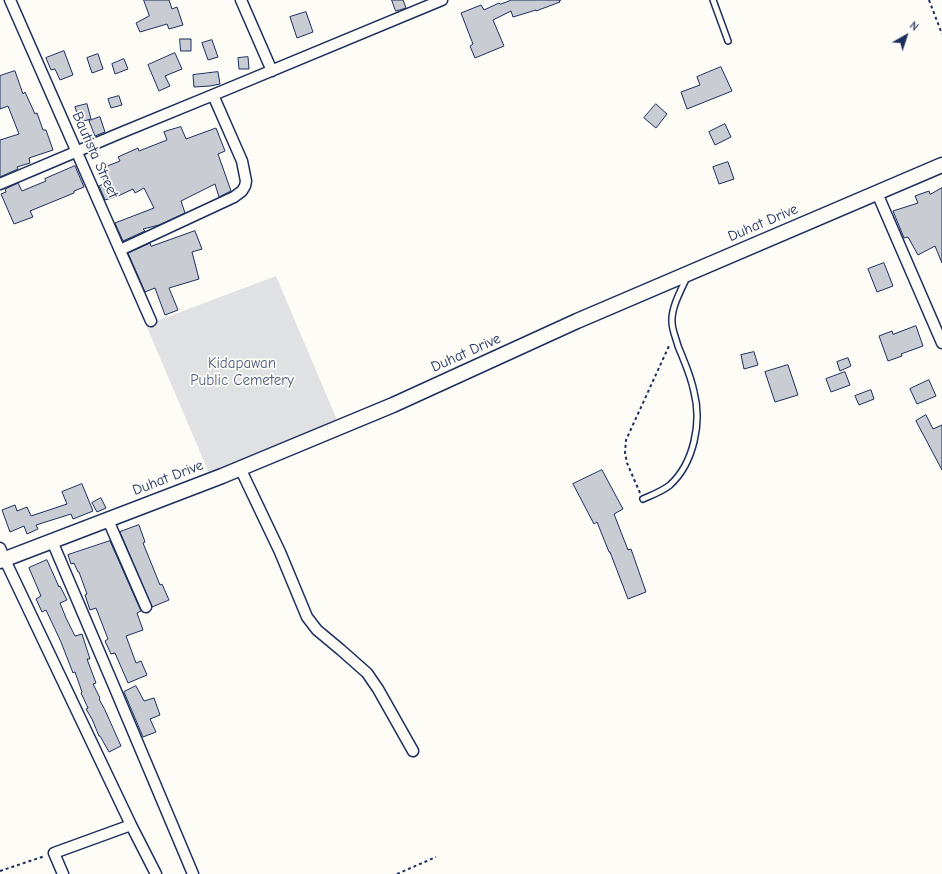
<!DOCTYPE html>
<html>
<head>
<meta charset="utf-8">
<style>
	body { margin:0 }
	#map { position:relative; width:942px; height:874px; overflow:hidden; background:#fdfcf7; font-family:"Comic Neue",sans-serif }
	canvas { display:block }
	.north { position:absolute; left:886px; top:16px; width:40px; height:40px; -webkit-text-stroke:3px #fdfcf7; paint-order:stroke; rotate:39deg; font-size:11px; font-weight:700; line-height:16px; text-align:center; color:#1b2f5e }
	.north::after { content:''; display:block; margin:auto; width:14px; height:18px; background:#1b2f5e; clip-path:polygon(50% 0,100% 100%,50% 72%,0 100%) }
</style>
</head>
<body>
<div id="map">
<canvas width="942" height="874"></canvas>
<div class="north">N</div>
</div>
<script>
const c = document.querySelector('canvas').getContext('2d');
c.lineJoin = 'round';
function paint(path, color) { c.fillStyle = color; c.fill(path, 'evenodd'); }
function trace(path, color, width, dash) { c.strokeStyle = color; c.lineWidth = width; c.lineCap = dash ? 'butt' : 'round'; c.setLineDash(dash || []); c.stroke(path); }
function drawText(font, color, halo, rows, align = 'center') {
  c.font = font + ' "Comic Neue",sans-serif'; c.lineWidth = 3.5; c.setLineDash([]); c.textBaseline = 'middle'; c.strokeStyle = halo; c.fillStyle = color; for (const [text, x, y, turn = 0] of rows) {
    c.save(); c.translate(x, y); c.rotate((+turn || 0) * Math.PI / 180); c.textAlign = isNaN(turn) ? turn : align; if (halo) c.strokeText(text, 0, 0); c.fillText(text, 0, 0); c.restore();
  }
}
paint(new Path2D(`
	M 276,276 L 337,420 L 209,473 L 146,325 Z`), '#e0e1e3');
const building = new Path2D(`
	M 144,0 L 169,0 L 172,9 L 177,7 L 183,25 L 169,29 L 167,24 L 140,32 L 136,23 L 149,16 Z
	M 392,0 L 403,0 L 406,8 L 396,11 Z
	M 512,0 L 561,0 L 559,1 L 560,2 L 536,11 L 536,10 L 513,17 L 511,11 L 493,20 L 504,46 L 475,58 L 470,46 L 473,44 L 461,13 L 481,5 L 484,10 L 499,3 L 500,4 Z
	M 306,12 L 313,32 L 297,38 L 290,17 Z
	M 180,39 L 191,39 L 191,51 L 181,51 Z
	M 212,40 L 218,57 L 208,60 L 202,43 Z
	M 64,51 L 73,75 L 60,80 L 55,69 L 51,70 L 46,58 Z
	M 175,53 L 182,69 L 165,76 L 170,86 L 159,91 L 148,65 Z
	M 98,54 L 103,69 L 92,73 L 87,58 Z
	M 248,57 L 249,69 L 239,69 L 238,58 Z
	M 124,59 L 128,69 L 115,74 L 112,64 Z
	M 721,67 L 732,91 L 687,109 L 681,92 L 700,85 L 697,77 Z
	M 15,71 L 23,94 L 25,92 L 35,114 L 37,113 L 43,130 L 46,130 L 53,150 L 29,158 L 30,163 L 17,167 L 18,169 L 0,177 L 0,140 L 19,134 L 8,106 L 0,109 L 0,76 Z
	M 218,72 L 220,84 L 210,86 L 194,87 L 193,75 Z
	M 119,96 L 122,105 L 111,108 L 108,99 Z
	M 87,104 L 91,119 L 80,122 L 75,107 Z
	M 656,104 L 667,114 L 656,128 L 644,118 Z
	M 100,117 L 105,132 L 95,136 L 89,121 Z
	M 725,124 L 731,137 L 715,145 L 709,132 Z
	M 181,127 L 186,139 L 216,128 L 225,151 L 218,154 L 231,191 L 219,197 L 215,184 L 181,201 L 185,213 L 159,225 L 143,229 L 145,231 L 123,241 L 115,223 L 154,208 L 144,188 L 135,193 L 133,189 L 118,196 L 105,200 L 99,186 L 105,183 L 100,169 L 120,161 L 118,157 L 138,148 L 139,151 L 167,140 L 164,132 Z
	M 728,162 L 734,179 L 719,184 L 713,167 Z
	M 75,166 L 84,187 L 74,191 L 74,193 L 30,211 L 33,217 L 14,224 L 1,194 L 6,192 L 5,189 L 18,183 L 22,191 L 46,181 L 45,179 Z
	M 942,188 L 942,263 L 935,246 L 918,255 L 908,237 L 904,238 L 893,211 L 918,203 L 915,196 L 929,191 L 930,194 Z
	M 195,231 L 202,249 L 192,252 L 199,279 L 169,288 L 178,310 L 165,315 L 155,288 L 145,292 L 128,253 L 150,243 L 151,246 Z
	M 884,263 L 893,286 L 877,292 L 868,269 Z
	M 916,326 L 923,346 L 901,354 L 902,356 L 888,361 L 879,336 L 892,331 L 893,334 Z
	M 754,352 L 758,365 L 744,369 L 741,355 Z
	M 848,358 L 851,366 L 840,371 L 837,362 Z
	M 788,365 L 798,395 L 775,402 L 765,372 Z
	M 845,372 L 850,385 L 831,392 L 826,379 Z
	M 929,380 L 936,396 L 917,404 L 910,389 Z
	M 871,390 L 874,399 L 859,405 L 855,396 Z
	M 926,415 L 933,429 L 942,425 L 942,470 L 916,421 Z
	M 602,470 L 623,509 L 614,514 L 628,550 L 631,549 L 646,592 L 628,599 L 610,552 L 609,552 L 597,522 L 594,524 L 573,484 Z
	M 82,484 L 93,511 L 73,519 L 71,514 L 36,525 L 38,529 L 27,534 L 24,526 L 10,532 L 2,510 L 15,505 L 17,511 L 27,507 L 31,516 L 67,504 L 62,492 Z
	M 101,498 L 106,508 L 97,512 L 92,503 Z
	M 139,525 L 145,542 L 143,543 L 160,585 L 162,584 L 169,600 L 152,607 L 120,532 Z
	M 110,541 L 141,611 L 137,613 L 143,630 L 126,636 L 136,663 L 141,661 L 147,675 L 128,683 L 115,653 L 111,654 L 105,641 L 108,639 L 96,608 L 90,610 L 85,595 L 87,594 L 79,572 L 78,572 L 74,563 L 71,564 L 68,555 Z
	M 47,560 L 59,587 L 60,586 L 67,600 L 60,603 L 66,618 L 75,636 L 82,634 L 90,659 L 87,659 L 96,683 L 93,684 L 100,698 L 99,699 L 105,710 L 121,746 L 109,752 L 100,736 L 99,736 L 92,719 L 86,709 L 88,708 L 81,693 L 82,692 L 75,672 L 73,673 L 61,642 L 46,610 L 42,612 L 36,599 L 41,596 L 29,568 Z
	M 136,686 L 144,701 L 154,698 L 160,715 L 150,719 L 156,732 L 143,737 L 124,692 Z`);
paint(building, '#c9ccd3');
trace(building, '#1b2f5e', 1);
const lane = new Path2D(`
	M 713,0 L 728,41
	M 643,499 C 652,495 663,491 670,485 C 694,463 702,422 694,392 C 691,376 684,361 678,346 C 676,338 672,330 672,322 C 671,308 681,290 687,277`);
const street = new Path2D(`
	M 10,0 L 151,321
	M 241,0 L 272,71
	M 0,184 L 118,134 L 213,95 L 442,0
	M 877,193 L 942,343
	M 120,250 L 234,197 L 242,191 L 245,186 L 246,181 L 242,161 L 213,95
	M 240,468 L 280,552 L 307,617 L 317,630 L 341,650 L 367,673 L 378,689 L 413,751
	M 108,520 L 146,607
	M 52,541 L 113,684 L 193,874
	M 0,548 L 5,560 L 131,825 L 156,874
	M 63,874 L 54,853 L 131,825`);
const secondary = new Path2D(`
	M 0,561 L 222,476 L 393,405 L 577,321 L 942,165`);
trace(lane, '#1b2f5e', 8);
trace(street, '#1b2f5e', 13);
trace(secondary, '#1b2f5e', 17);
trace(new Path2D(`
	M 929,0 L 942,34
	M 640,493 L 627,463 L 625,453 L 626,440 L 669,346
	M 0,871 L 45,856
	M 397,874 L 436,857`), '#1b2f5e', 2, [3, 3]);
trace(lane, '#fdfcf7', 5);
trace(street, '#fdfcf7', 10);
trace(secondary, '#fdfcf7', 14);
drawText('15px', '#1b2f5e', '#fdfcf7', [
	["Bautista Street",95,155,66],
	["Duhat Drive",763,223,-23],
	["Duhat Drive",466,353,-24],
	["Duhat Drive",168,478,-21]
]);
drawText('15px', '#4c5c7f', '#fdfcf7', [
	["Kidapawan",242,364],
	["Public Cemetery",242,381]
]);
</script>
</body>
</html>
